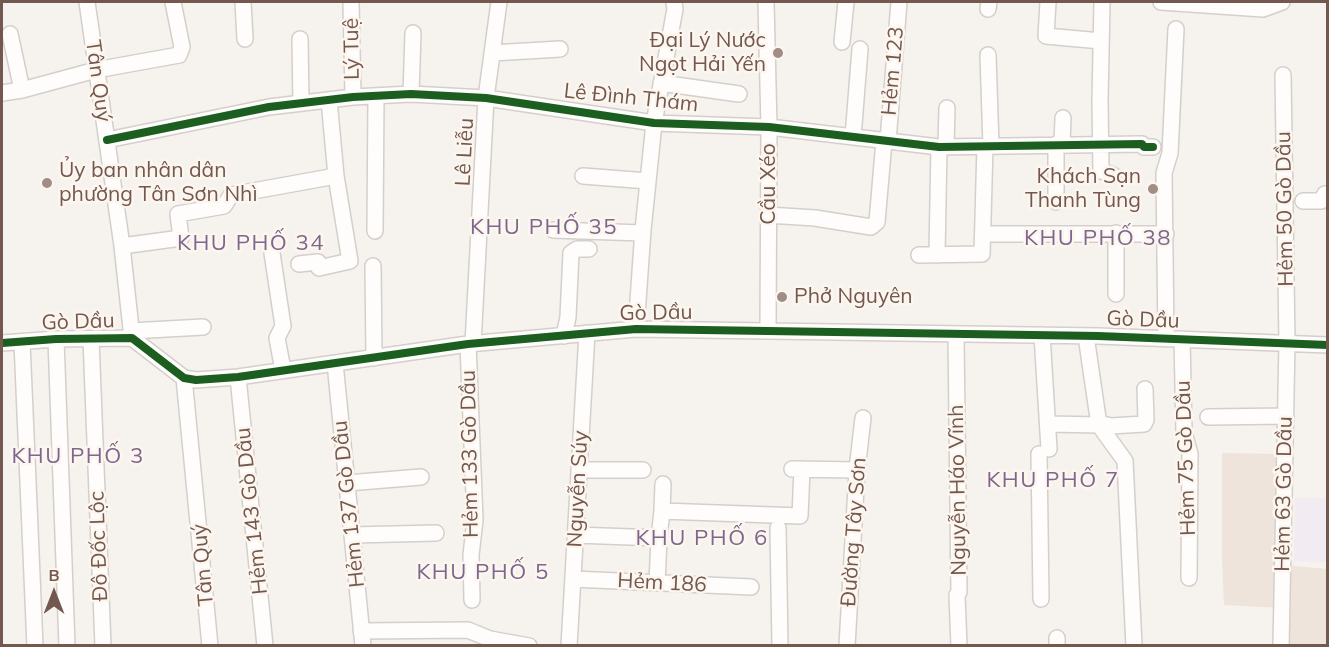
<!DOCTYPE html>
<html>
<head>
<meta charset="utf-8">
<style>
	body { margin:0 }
	#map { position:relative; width:1329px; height:647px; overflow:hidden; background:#f6f2ed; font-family:Mulish,sans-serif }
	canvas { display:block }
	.frame { position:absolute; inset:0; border:3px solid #72584f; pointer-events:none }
	.north { position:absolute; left:24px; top:563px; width:60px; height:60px; -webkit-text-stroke:4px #fdf6ef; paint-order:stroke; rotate:0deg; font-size:16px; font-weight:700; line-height:24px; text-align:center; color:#72584f }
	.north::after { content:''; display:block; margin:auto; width:21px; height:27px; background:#72584f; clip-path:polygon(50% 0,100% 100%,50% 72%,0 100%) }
</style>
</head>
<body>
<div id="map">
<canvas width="1329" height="647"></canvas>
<div class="frame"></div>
<div class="north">B</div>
</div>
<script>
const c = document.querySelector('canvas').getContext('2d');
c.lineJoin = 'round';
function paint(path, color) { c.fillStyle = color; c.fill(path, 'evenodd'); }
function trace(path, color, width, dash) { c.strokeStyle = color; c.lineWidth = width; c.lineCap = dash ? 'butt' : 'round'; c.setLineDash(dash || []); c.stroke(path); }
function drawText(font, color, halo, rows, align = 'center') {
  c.font = font + ' Mulish,sans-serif'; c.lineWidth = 5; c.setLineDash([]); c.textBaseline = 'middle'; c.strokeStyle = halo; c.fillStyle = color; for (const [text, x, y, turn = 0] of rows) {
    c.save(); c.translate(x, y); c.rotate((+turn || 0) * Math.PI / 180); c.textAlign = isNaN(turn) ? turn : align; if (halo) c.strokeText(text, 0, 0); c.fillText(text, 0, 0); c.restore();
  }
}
paint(new Path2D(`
	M 1222,453 L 1283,454 L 1282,565 L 1327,569 L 1327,645 L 1284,645 L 1284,608 L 1224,605 L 1222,561 Z`), '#eee4db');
paint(new Path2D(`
	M 1295,498 L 1327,498 L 1327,562 L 1294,561 Z`), '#f2ebf2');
const minor = new Path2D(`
	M 87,2 L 122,246 L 132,338
	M 243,2 L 245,39
	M 351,2 L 353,97
	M 766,2 L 769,127 L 768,331
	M 1048,2 L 1046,36 L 1101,41
	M 1102,2 L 1100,101 L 1101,171 L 1113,175
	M 1161,2 L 1263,9 L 1282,2
	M 988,9 L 989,2
	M 10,34 L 22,90
	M 300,39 L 301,103
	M 842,42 L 846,2
	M 492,53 L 560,49
	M 988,55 L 991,146
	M 661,83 L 739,94
	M 2,93 L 22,90 L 96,70 L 179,55 L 182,47 L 173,2
	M 411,94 L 413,33
	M 853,137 L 860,49
	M 107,140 L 269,107 L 353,97 L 411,94 L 486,98 L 654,123 L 769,127 L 939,147 L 1142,144 L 1144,147 L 1153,147
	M 888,141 L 899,2
	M 1056,144 L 1056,202
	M 1062,144 L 1063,118
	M 946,146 L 947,108
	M 583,176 L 648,181
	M 1303,201 L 1321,201 L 1325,194 L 1328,194
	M 768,215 L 815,218 L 871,227 L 877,222 L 884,141
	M 553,230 L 643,233
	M 375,231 L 376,96
	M 983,234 L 1166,234
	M 122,246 L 181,238 L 178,214 L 224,206 L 231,195 L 336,176
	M 272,253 L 283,326 L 277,338 L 283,370
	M 919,255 L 982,254 L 985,146
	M 937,255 L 939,147
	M 299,264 L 318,262 L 319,268 L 350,261 L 336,176 L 329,100
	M 373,266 L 374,358
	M 1116,294 L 1116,233
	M 636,329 L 643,230 L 654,123 L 675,9 L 674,2
	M 131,331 L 203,327
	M 956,334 L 959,592 L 957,595 L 959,646
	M 1042,335 L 1049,449
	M 564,336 L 568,317 L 571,253 L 577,249 L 589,249
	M 1086,336 L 1099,425 L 1125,461 L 1134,646
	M 1166,338 L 1164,173 L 1170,153 L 1176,29
	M 56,339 L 67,646
	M 91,339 L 103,646
	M 1182,339 L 1184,432 L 1190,454 L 1189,578
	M 22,342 L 35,646
	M 2,343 L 56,339 L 132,338 L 184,378 L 196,380 L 238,377 L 468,344 L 636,329 L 1098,336 L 1328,345
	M 468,344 L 475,520 L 471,555 L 472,600
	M 473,344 L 486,98 L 499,2
	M 335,363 L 363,646
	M 238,377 L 265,646
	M 184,378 L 210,646
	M 1208,417 L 1286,416
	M 1098,423 L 1111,426 L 1144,424 L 1146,420 L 1145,389
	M 1048,424 L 1099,425
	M 1039,454 L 1041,599
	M 792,469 L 857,470
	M 579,470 L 643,470
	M 347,483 L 421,477
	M 662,511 L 663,484
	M 778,528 L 780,646
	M 352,535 L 436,533
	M 575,535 L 659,538 L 662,511 L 800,516 L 802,469
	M 573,579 L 751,587
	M 657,583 L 659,538
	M 361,631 L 468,630 L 490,639 L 529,646
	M 569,646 L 587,333
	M 847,646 L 857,470 L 863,418
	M 1057,646 L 1057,638
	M 1281,646 L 1287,343 L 1283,75`);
trace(minor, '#d5cfcb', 18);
trace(minor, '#fefdfc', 15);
trace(new Path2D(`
	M 107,140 L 269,107 L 353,97 L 411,94 L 486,98 L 654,123 L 769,127 L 939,147 L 1142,144 L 1144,147 L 1153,147
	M 2,343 L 56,339 L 132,338 L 184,378 L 196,380 L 238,377 L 468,344 L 636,329 L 1098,336 L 1328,345`), '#1b5e20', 8);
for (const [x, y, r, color] of [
	[778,53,6,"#a08e86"],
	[47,183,6,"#a08e86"],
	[1153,189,6,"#a08e86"],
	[782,297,6,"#a08e86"]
]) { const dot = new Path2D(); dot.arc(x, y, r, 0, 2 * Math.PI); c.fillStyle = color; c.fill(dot); trace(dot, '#fdf6ef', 2); }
drawText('21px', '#72584f', '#fdf6ef', [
	["Đại Lý Nước",766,41],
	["Ngọt Hải Yến",766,65],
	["Ủy ban nhân dân",59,171,"left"],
	["phường Tân Sơn Nhì",59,195,"left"],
	["Khách Sạn",1141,177],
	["Thanh Tùng",1141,201],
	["Phở Nguyên",794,297,"left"]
], 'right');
drawText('21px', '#72584f', '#fdf6ef', [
	["Lý Tuệ",352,49,-91],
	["Hẻm 123",893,71,-85],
	["Tân Quý",98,81,82],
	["Lê Đình Thám",631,98,6],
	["Lê Liễu",465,152,-87],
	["Cầu Xéo",769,184,-90],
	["Hẻm 50 Gò Dầu",1285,209,-91],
	["Gò Dầu",656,313,-1],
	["Gò Dầu",1143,320,2],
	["Gò Dầu",78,322,-2],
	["Hẻm 133 Gò Dầu",470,454,-91],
	["Hẻm 75 Gò Dầu",1186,458,-92],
	["Nguyễn Súy",578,489,-87],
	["Nguyễn Háo Vĩnh",958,490,-91],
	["Hẻm 63 Gò Dầu",1284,494,-89],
	["Hẻm 137 Gò Dầu",349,504,-96],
	["Hẻm 143 Gò Dầu",252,511,-96],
	["Đường Tây Sơn",854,532,-86],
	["Đô Đốc Lộc",99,546,-92],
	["Tân Quý",203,565,-95],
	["Hẻm 186",662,583,3]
]);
c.letterSpacing = '1.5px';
drawText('22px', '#7d678e', '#fdf6ef', [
	["KHU PHỐ 35",544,227],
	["KHU PHỐ 38",1098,238],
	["KHU PHỐ 34",251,243],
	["KHU PHỐ 3",78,456],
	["KHU PHỐ 7",1053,480],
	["KHU PHỐ 6",702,538],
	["KHU PHỐ 5",483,572]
]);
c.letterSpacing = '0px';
</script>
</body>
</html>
